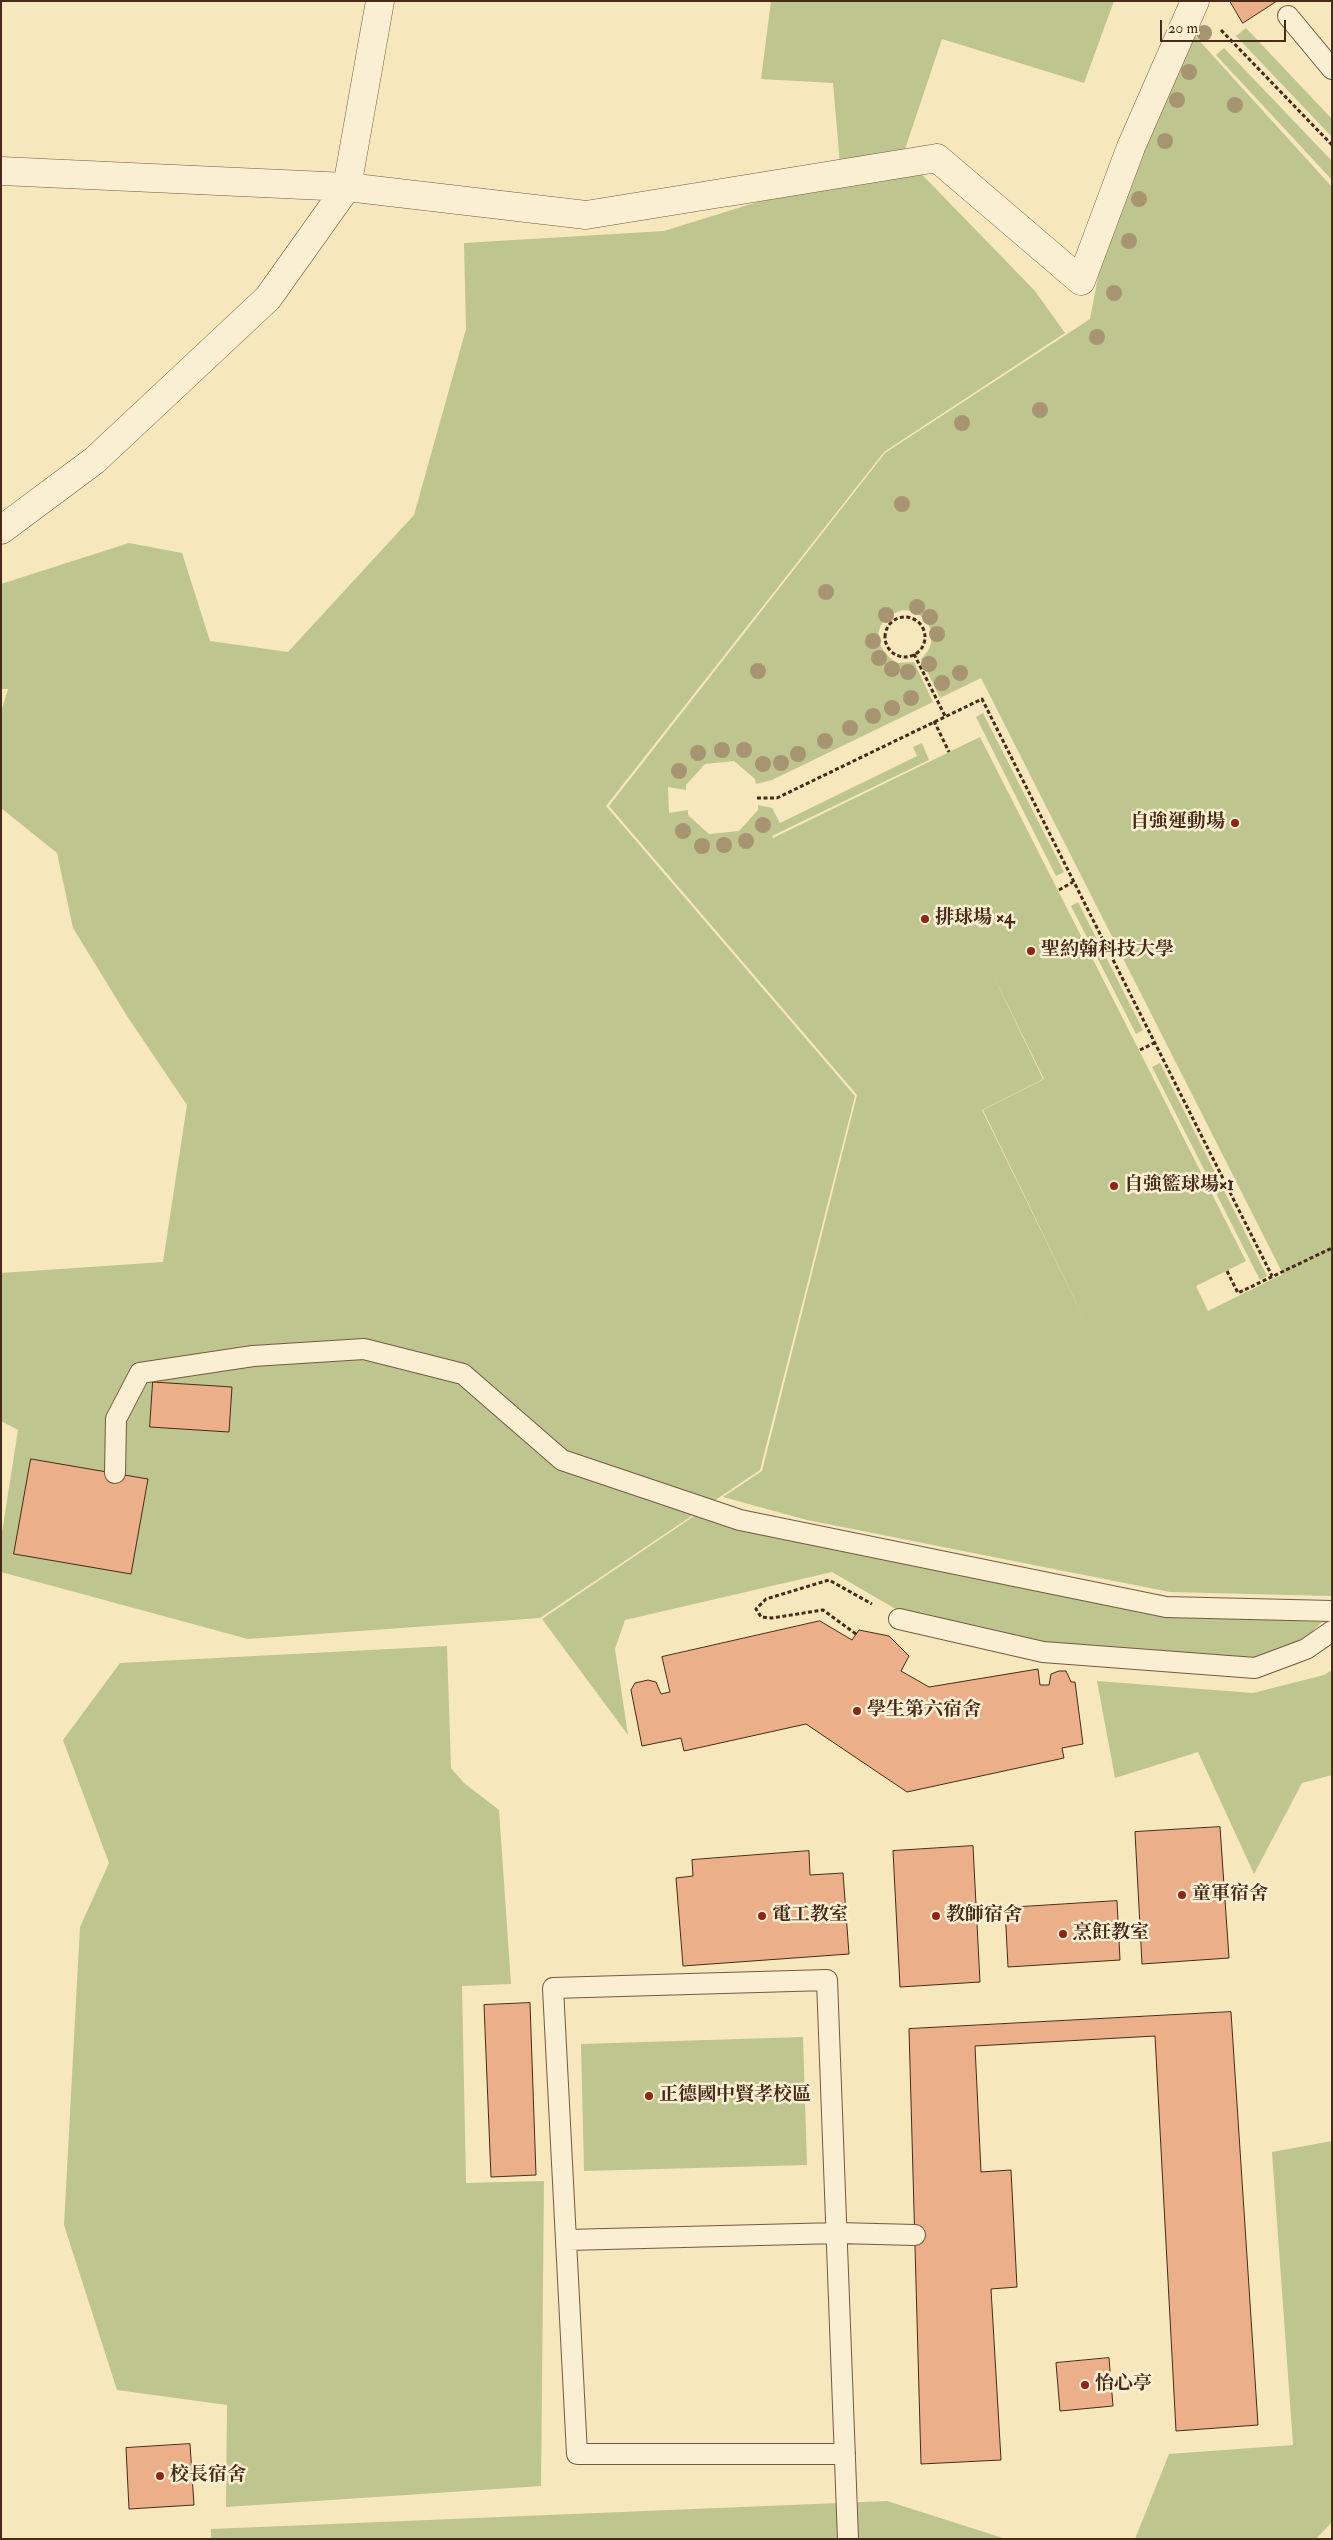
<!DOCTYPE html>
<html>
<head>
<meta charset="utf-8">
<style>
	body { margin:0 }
	#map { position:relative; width:1333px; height:2540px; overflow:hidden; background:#f7e7bc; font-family:"IM FELL Double Pica",serif }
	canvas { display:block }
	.frame { position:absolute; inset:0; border:2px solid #472b18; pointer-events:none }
	.scale { position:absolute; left:1160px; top:20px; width:126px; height:22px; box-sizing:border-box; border:2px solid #472b18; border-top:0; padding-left:6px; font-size:15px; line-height:18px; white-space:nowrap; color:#472b18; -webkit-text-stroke:4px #faefd3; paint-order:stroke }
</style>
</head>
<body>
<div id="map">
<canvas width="1333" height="2540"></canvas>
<div class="frame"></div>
<div class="scale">20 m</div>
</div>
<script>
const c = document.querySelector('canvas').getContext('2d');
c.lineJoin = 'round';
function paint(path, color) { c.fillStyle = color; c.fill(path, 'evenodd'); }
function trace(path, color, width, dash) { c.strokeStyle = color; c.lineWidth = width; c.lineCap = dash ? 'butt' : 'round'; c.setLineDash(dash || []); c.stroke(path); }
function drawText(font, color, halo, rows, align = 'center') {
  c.font = font + ' "IM FELL Double Pica","Noto Serif TC",serif'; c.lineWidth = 5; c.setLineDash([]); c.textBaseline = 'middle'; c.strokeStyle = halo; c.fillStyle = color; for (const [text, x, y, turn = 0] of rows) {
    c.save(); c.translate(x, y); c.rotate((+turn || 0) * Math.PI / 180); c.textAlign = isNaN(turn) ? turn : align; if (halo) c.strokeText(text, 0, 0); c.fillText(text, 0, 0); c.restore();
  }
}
paint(new Path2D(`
	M 771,1 L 1114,1 L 1084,83 L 942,39 L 903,155 L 1035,291 L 1065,333 L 884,452 L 606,806 L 855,1096 L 760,1470 L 540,1618 L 248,1639 L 1,1572 L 1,1539 L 18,1430 L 1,1421 L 1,1273 L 163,1262 L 187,1105 L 127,1016 L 73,928 L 57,853 L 1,808 L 1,712 L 8,689 L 1,689 L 1,584 L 129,543 L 182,553 L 210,641 L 288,652 L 414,515 L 466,329 L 464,243 L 664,231 L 841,176 L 833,83 L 761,79 Z
	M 1246,28 L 1332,119 L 1332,137 L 1236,36 Z
	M 1195,36 L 1332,187 L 1332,1596 L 1170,1592 L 807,1520 L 723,1497 L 762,1471 L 857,1095 L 609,806 L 885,453 L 1090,319 L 1104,246 L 1168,89 ZM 903,610 C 930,611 942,641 921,659 L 940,698 L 981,678 L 1283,1274 L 1208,1311 L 1196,1286 L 1246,1261 L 980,737 L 773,838 L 772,836 L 929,760 L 922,743 L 913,747 L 917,756 L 780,823 L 772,808 L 758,805 L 758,810 L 739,831 L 709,834 L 688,815 L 688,810 L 669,813 L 668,787 L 686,790 L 686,785 L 705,764 L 734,761 L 755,779 L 756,784 L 772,780 L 933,702 L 914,662 L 897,663 C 871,647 872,618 903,610 ZM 990,969 L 1044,1079 L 983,1110 L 1093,1337 L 982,1110 L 1043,1079 Z
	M 1224,48 L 1332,161 L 1332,180 L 1216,55 Z
	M 983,713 L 1064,872 L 1056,876 L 976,717 Z
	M 1078,902 L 1143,1030 L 1136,1034 L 1071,906 Z
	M 1160,1063 L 1267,1276 L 1260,1280 L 1152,1067 Z
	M 700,1512 L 1164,1615 L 1322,1622 L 1302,1642 L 1255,1659 L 1044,1645 L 901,1612 L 832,1572 L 625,1620 L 615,1649 L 628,1735 L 542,1619 Z
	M 447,1646 L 451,1768 L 464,1783 L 499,1810 L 511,1984 L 462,1986 L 466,2183 L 544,2181 L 541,2486 L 226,2507 L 227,2405 L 117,2390 L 64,2225 L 80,1927 L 109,1863 L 63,1740 L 120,1663 Z
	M 1332,1670 L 1332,1775 L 1302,1783 L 1254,1874 L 1198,1752 L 1115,1778 L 1097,1681 L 1253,1693 L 1324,1675 Z
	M 803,2037 L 807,2165 L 584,2171 L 581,2044 Z
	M 1332,2141 L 1332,2522 L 1316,2539 L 1135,2539 L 1169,2454 L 1293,2445 L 1272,2152 Z
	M 887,2501 L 1006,2539 L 211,2539 L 211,2529 Z`), '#bfc58f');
const building = new Path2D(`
	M 1230,1 L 1277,1 L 1243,23 Z
	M 153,1382 L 232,1387 L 229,1432 L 150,1427 Z
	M 31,1459 L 148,1479 L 131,1574 L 14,1554 Z
	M 820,1621 L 852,1640 L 859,1630 L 889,1636 L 909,1656 L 901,1671 L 929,1687 L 1038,1669 L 1040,1685 L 1049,1685 L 1051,1674 L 1059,1671 L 1066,1671 L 1071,1682 L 1075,1682 L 1083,1744 L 1062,1748 L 1064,1758 L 907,1792 L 806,1724 L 684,1751 L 681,1738 L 642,1746 L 631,1690 L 635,1683 L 648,1680 L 656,1682 L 661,1694 L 670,1692 L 662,1657 Z
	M 1220,1827 L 1229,1958 L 1142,1964 L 1135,1832 Z
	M 973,1846 L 980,1982 L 900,1987 L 893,1851 Z
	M 809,1851 L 810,1875 L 843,1873 L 849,1954 L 683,1966 L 676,1878 L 693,1876 L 692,1860 Z
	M 1117,1901 L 1120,1960 L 1008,1967 L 1005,1908 Z
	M 530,2003 L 536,2175 L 491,2177 L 484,2005 Z
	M 1231,2012 L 1258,2425 L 1176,2431 L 1155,2036 L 975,2046 L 981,2172 L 1011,2170 L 1017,2287 L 991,2289 L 1001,2460 L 921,2464 L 909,2029 Z
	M 1109,2358 L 1113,2406 L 1060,2411 L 1056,2363 Z
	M 190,2444 L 194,2505 L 129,2509 L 126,2448 Z`);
paint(building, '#ebaf89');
trace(building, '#472b18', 1);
const lane = new Path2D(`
	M 1288,16 L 1332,69
	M 115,1473 L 116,1419 L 140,1373 L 253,1356 L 364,1349 L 463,1374 L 562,1460 L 740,1520 L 1166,1607 L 1332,1611
	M 899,1619 L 1043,1652 L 1255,1668 L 1306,1649 L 1332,1631
	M 567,2240 L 838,2233 L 915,2235
	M 845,2454 L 577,2454 L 553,1988 L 827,1980 L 848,2539`);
const street = new Path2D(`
	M 937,158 L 1081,281 L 1131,147 L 1195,1
	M 1,171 L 347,187 L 380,1
	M 1,530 L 95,460 L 268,298 L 347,187 L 586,215 L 937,158 L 729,192`);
trace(lane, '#735a41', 22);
trace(street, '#735a41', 29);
trace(new Path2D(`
	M 1221,30 L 1332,145
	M885 637a20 20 0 1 1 40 0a20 20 0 1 1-40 0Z
	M 914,654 L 945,716
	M 934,721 L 949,752
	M 757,798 L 777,798 L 982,699 L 1272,1276
	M 1059,890 L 1073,882
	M 1140,1050 L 1154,1043
	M 1227,1271 L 1238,1293 L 1332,1248
	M 856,1634 L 823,1610 L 772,1618 L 761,1617 L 756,1609 L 766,1599 L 829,1580 L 872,1604`), '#472b18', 3, [4, 2.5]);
trace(lane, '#faefd3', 20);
trace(street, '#faefd3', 28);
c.fillStyle = '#a79572';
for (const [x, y] of [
	[1204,33],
	[1189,72],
	[1177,100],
	[1235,105],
	[1165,141],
	[1139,199],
	[1129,241],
	[1114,293],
	[1097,337],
	[1040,410],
	[962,423],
	[902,504],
	[826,592],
	[917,607],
	[886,615],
	[930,617],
	[937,634],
	[873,641],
	[879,658],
	[929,664],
	[892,669],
	[758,671],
	[908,672],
	[960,673],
	[942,683],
	[911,698],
	[892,708],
	[873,716],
	[850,728],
	[825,741],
	[722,750],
	[744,750],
	[698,753],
	[798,754],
	[781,763],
	[763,764],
	[679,771],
	[763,825],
	[683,831],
	[746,841],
	[724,845],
	[702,846]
]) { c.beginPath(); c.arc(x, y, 8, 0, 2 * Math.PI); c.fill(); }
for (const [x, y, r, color] of [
	[1235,823,5,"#8f2418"],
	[925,919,5,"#8f2418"],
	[1031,951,5,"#8f2418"],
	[1114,1186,5,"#8f2418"],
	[857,1711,5,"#8f2418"],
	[1182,1895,5,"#8f2418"],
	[762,1916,5,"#8f2418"],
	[936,1916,5,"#8f2418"],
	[1063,1934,5,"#8f2418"],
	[649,2096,5,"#8f2418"],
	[1085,2385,5,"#8f2418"],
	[160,2476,5,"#8f2418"]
]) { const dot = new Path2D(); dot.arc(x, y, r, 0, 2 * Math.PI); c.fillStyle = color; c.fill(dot); trace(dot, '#faefd3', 2); }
drawText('bold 19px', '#472b18', '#faefd3', [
	["自強運動場",1225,823,"right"],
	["排球場 ×4",935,919],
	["聖約翰科技大學",1041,951],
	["自強籃球場×1",1124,1186],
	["學生第六宿舍",867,1711],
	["童軍宿舍",1192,1895],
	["電工教室",772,1916],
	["教師宿舍",946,1916],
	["烹飪教室",1073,1934],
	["正德國中賢孝校區",659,2096],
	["怡心亭",1095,2385],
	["校長宿舍",170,2476]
], 'left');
</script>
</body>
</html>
